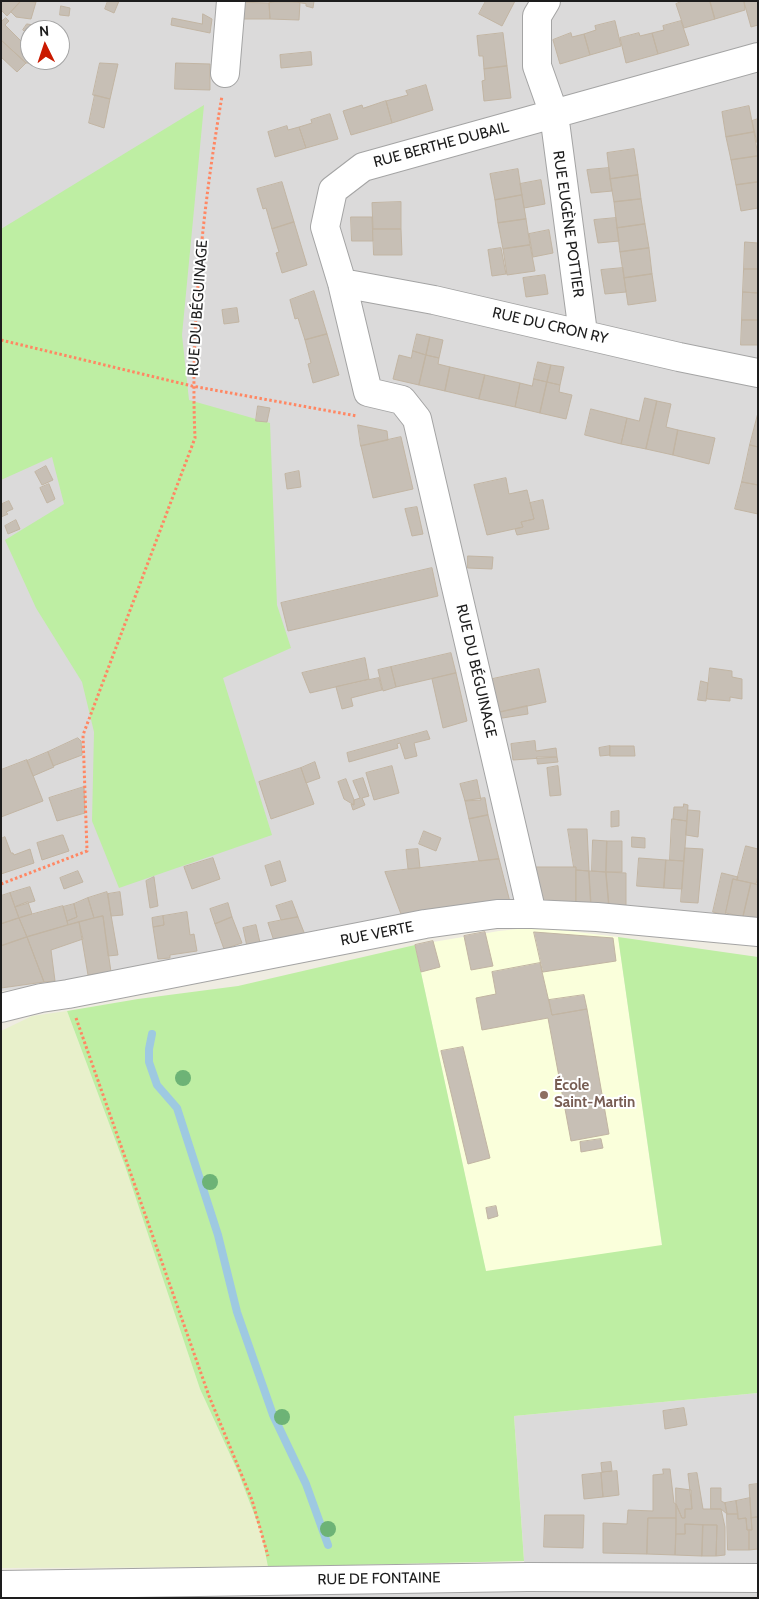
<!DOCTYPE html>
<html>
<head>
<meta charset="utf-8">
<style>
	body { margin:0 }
	#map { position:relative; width:759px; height:1599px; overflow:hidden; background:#efece2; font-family:Cabin,sans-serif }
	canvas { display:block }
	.frame { position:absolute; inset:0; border:2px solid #1d1d1d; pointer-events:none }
	.north { position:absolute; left:20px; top:20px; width:50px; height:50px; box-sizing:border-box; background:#fff; border:1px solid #a5a5a5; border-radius:50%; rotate:356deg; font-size:14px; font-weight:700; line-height:20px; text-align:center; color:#1d1d1d }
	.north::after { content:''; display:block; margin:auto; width:18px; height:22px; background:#ca1a00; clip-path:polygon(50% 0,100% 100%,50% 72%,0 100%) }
</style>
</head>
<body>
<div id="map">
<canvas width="759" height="1599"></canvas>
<div class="frame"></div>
<div class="north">N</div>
</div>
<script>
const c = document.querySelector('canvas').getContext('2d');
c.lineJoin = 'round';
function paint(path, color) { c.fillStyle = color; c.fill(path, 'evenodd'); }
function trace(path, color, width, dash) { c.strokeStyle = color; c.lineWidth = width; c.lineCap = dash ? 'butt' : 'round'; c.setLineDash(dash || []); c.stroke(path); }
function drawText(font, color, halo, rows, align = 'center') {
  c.font = font + ' Cabin,sans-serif'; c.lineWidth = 4; c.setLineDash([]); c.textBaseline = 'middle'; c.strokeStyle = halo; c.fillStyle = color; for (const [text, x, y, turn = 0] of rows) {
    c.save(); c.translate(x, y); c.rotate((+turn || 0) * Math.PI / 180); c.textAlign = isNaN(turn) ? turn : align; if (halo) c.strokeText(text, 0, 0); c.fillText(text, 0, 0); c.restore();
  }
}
paint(new Path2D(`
	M 1,1 L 758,1 L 758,925 L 616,910 L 96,980 L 1,991 ZM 30,30 L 60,30 L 60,60 L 30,60 Z
	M 758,1393 L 758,1598 L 113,1598 L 526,1589 L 514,1416 Z`), '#dbdada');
paint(new Path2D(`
	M 536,927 L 618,937 L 662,1246 L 486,1272 L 415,945 L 499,931 Z`), '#faffdb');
paint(new Path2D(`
	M 67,1011 L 125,1166 L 200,1389 L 238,1472 L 261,1532 L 268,1567 L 1,1568 L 1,1031 L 32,1016 Z`), '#e8f0cb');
paint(new Path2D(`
	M 204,105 L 182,335 L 189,400 L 270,423 L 277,605 L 291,648 L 223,678 L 272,835 L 119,888 L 92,821 L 94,732 L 82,682 L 36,608 L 5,540 L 64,504 L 52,457 L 1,480 L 1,229 Z
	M 618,937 L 758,957 L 758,1393 L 514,1416 L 524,1561 L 268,1567 L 261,1532 L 238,1472 L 200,1389 L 125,1166 L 67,1011 L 138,999 L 238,986 L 415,945 L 486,1271 L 662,1245 Z`), '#beeea3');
trace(new Path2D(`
	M 152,1034 L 149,1049 L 149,1062 L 157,1085 L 177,1108 L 218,1235 L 237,1312 L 273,1415 L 306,1484 L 328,1545`), '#9ec9e1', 8);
const building = new Path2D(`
	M 1,1 L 21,1 L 7,16 L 1,10 Z
	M 21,1 L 36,2 L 31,19 L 16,17 L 11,12 Z
	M 108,1 L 119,1 L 114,13 L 105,9 Z
	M 289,1 L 314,1 L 313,8 L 306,6 L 306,4 Z
	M 486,1 L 515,1 L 502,26 L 479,14 Z
	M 683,1 L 710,1 L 715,19 L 684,28 L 676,4 Z
	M 710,1 L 744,1 L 745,10 L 715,19 Z
	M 758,1 L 758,25 L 751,27 L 744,2 Z
	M 235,2 L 269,3 L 270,19 L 236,19 Z
	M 279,2 L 300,2 L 299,20 L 270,19 L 269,3 Z
	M 61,6 L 70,8 L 69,16 L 60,15 Z
	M 203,14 L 212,19 L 210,33 L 171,25 L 172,18 L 202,24 Z
	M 6,18 L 9,21 L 5,25 L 30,50 L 30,60 L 44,60 L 44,63 L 26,63 L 1,40 L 1,22 Z
	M 615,21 L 621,46 L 590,55 L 584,34 L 596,30 L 595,26 Z
	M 681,21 L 689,45 L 658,54 L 652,33 L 664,30 L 663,26 Z
	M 27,24 L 34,25 L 52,30 L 30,30 L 30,36 L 23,30 Z
	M 503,33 L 507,66 L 484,69 L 483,56 L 479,56 L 477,36 Z
	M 571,33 L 572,37 L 584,34 L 590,55 L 560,64 L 553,40 Z
	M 639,33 L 640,36 L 652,33 L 658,54 L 626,63 L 620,38 Z
	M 1,40 L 26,63 L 17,72 L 1,57 Z
	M 311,52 L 312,65 L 281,68 L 280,55 Z
	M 100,63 L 118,64 L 110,99 L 93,95 Z
	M 176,63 L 210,64 L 210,90 L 175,89 Z
	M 507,66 L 511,98 L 484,101 L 482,81 L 485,80 L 484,69 Z
	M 426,85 L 433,110 L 392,123 L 386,101 L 408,95 L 406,91 Z
	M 95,95 L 110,99 L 104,128 L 89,123 Z
	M 386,101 L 392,123 L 351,135 L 343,111 L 362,105 L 363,108 Z
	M 749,106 L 754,132 L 726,137 L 722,112 Z
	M 330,114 L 338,139 L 306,148 L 299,127 L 312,123 L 311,120 Z
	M 758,119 L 758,143 L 757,143 L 752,121 Z
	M 287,126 L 288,130 L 299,127 L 306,148 L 275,157 L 268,132 Z
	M 754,132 L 758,156 L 731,160 L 726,137 Z
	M 634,149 L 638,175 L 610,179 L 607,153 Z
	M 758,156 L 758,182 L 736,185 L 731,160 Z
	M 609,168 L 612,191 L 591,193 L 587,170 Z
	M 518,169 L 522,195 L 495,200 L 490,174 Z
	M 638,175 L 641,199 L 614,202 L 610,179 Z
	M 541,180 L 545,204 L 524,208 L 520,184 Z
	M 282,182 L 294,222 L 272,229 L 266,208 L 263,209 L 257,189 Z
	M 758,182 L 758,208 L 741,211 L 736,185 Z
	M 522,195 L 526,219 L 498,223 L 495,200 Z
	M 641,199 L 645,224 L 617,228 L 614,202 Z
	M 401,202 L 401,229 L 373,229 L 372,203 Z
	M 351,217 L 372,217 L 373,241 L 352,241 Z
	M 616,218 L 619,241 L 598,243 L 594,220 Z
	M 526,219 L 530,245 L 503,249 L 498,223 Z
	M 294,222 L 307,265 L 282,273 L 276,253 L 279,252 L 272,229 Z
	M 645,224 L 649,248 L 620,252 L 617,228 Z
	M 373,229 L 401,229 L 402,255 L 374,255 Z
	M 549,230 L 553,253 L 533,257 L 529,234 Z
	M 745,242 L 758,243 L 758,269 L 744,269 Z
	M 530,245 L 535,271 L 507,275 L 503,249 Z
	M 501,248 L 506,274 L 492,276 L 488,250 Z
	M 649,248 L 652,274 L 624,278 L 620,252 Z
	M 623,268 L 626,292 L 605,294 L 601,270 Z
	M 744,269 L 758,269 L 758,293 L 743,292 Z
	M 652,274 L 656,301 L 628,305 L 624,278 Z
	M 545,275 L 548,294 L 526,297 L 523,278 Z
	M 314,291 L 327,334 L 305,340 L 298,318 L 295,319 L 290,300 Z
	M 743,292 L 758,293 L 758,320 L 742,320 Z
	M 237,308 L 239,322 L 224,324 L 222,310 Z
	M 742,320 L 758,320 L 758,345 L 741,345 Z
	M 327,334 L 339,375 L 313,383 L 308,364 L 311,363 L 305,340 Z
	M 417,334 L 430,337 L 426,355 L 413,351 Z
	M 430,337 L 443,340 L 439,358 L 426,355 Z
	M 413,351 L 426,355 L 419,385 L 393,379 L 399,355 L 411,358 Z
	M 426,355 L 439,358 L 438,364 L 450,367 L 445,391 L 419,385 Z
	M 538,362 L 551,365 L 547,382 L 534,379 Z
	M 551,365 L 564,367 L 560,385 L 547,382 Z
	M 450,367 L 485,375 L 479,399 L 445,391 Z
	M 485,375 L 520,383 L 515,407 L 479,399 Z
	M 534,379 L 547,382 L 540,413 L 515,407 L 520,383 L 532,386 Z
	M 547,382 L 560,385 L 559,392 L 572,395 L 566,419 L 540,413 Z
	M 645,398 L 657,401 L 646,449 L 621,444 L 627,418 L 639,421 Z
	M 657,401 L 671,404 L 666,427 L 678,430 L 673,455 L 646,449 Z
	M 258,406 L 270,408 L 267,422 L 256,421 Z
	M 591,409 L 627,418 L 621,444 L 585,435 Z
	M 758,413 L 758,447 L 750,445 Z
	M 358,425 L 387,431 L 388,440 L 361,446 Z
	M 678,430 L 715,438 L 709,464 L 673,455 Z
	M 401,437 L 413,489 L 373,498 L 361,446 Z
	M 750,445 L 758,447 L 758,485 L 742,482 Z
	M 46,466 L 53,480 L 42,485 L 35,472 Z
	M 299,471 L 301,487 L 287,489 L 285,474 Z
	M 506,478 L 509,494 L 527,490 L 534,519 L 521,522 L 523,527 L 487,535 L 474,485 Z
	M 742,482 L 758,485 L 758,514 L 735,509 Z
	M 49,484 L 55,499 L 47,503 L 40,488 Z
	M 543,500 L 549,529 L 517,535 L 515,529 L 523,527 L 521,522 L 534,519 L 530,503 Z
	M 9,501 L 13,509 L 6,512 L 8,514 L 1,517 L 2,504 Z
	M 417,507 L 423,534 L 412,536 L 405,509 Z
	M 16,520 L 20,529 L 8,534 L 5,526 Z
	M 468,556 L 493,557 L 492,569 L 468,568 Z
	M 432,568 L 438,596 L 288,631 L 281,603 Z
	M 451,653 L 456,673 L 396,687 L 391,667 Z
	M 365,658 L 369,679 L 310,693 L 302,673 Z
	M 391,667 L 396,687 L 383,691 L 378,670 Z
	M 710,668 L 732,671 L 732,677 L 742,679 L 742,699 L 730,697 L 730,701 L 707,699 Z
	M 539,669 L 546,702 L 496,713 L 488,680 Z
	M 456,673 L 467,721 L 443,728 L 432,679 Z
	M 379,678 L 382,690 L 351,698 L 353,706 L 342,709 L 336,687 Z
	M 701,681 L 708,683 L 706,701 L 698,700 Z
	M 527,706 L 528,714 L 496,719 L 496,713 Z
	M 427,731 L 430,739 L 414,743 L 417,756 L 405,759 L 400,743 L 397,744 L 398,748 L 349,762 L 347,753 Z
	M 78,738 L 81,741 L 82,755 L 53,766 L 48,752 Z
	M 535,741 L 536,751 L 556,748 L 557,757 L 513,760 L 511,744 Z
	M 610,746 L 634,746 L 635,756 L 610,756 Z
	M 610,746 L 610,755 L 600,756 L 599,748 Z
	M 48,752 L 54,767 L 33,776 L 27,761 Z
	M 537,757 L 557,757 L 558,762 L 538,764 Z
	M 27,760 L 43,801 L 1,817 L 1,770 Z
	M 315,762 L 320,778 L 306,783 L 301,768 Z
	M 392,766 L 399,793 L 374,800 L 366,773 Z
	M 558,766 L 561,795 L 550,796 L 547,768 Z
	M 301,768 L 314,804 L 271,819 L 259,782 Z
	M 363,778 L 369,796 L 362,798 L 365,805 L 353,810 L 351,804 L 354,805 L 354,800 L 360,798 L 353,781 Z
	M 346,779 L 354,800 L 354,805 L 344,799 L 338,782 Z
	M 477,780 L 481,800 L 465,801 L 460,784 Z
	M 84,787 L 85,813 L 57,821 L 49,798 Z
	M 485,798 L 488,815 L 469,819 L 465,801 Z
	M 684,804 L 688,805 L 687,821 L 673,819 L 674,807 L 683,807 Z
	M 688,810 L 700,811 L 698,837 L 686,835 Z
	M 619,811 L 619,826 L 611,827 L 611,812 Z
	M 488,815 L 499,859 L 479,861 L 469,819 Z
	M 672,819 L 687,821 L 684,861 L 670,860 Z
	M 568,829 L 587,829 L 589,871 L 576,870 L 576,867 L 574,867 Z
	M 424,831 L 441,838 L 436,851 L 419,844 Z
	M 62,835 L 63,835 L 69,851 L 42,860 L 37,843 Z
	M 5,837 L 11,853 L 13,853 L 14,855 L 30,849 L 34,863 L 1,874 L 1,839 Z
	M 632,837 L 645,838 L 645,848 L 632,847 Z
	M 593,840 L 607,841 L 606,872 L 592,871 Z
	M 607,841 L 622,841 L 622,872 L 606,872 Z
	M 746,846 L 758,849 L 758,876 L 756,884 L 737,880 Z
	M 685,848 L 703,849 L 698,903 L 681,902 Z
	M 418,849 L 420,868 L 408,869 L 406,850 Z
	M 213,858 L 220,879 L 192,889 L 184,867 Z
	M 639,858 L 666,860 L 664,888 L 637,886 Z
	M 499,859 L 510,902 L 488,906 L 401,914 L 385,872 Z
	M 666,860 L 684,861 L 682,889 L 664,888 Z
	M 280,861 L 286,881 L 271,886 L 265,866 Z
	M 531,867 L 576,867 L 576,903 L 538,903 Z
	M 576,870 L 589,871 L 591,904 L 576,904 Z
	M 78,871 L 83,882 L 64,889 L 60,878 Z
	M 589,871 L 606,872 L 609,905 L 591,904 Z
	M 606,872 L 626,873 L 626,906 L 609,905 Z
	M 722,873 L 738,877 L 737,880 L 733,879 L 725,915 L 713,912 Z
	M 154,877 L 158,906 L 150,908 L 146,881 Z
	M 733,879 L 751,883 L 743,917 L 726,913 Z
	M 751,883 L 758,885 L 758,918 L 743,917 Z
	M 30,887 L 35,901 L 15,907 L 10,893 Z
	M 107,892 L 118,955 L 108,956 L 103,916 L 94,918 L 88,898 Z
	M 120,892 L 123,915 L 111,916 L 108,894 Z
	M 10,893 L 19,918 L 1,924 L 1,896 Z
	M 88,898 L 94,918 L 68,925 L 67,921 L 77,917 L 74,904 Z
	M 292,901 L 298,917 L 281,920 L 276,906 Z
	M 28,902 L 32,914 L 19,918 L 15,907 Z
	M 228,903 L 232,917 L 215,924 L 210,909 Z
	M 74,904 L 77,917 L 67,921 L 63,907 Z
	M 63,906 L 68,925 L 27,937 L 19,918 Z
	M 187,912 L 190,935 L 194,934 L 197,951 L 170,955 L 170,958 L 158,959 L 153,927 L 164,925 L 163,916 Z
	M 103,916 L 111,972 L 88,975 L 79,922 Z
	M 163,916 L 164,925 L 153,927 L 152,918 Z
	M 232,917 L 242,943 L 224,949 L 215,924 Z
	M 298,917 L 307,940 L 276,947 L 268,923 Z
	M 19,918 L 27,937 L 1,946 L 1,924 Z
	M 79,922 L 83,939 L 51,950 L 55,981 L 44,982 L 27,937 Z
	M 256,925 L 261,947 L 248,951 L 243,928 Z
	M 485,932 L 493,966 L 471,970 L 464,936 Z
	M 534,932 L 613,938 L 616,961 L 543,972 Z
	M 27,937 L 44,982 L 1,988 L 1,946 Z
	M 433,941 L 440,967 L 421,972 L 415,945 Z
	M 540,963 L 552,1015 L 587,1009 L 609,1134 L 571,1141 L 548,1018 L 482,1030 L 476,998 L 496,994 L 492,972 Z
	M 584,995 L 587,1009 L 552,1015 L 549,1000 Z
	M 463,1047 L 490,1158 L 468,1164 L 441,1051 Z
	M 601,1139 L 603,1148 L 581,1152 L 580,1142 Z
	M 496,1206 L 498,1216 L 488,1219 L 486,1208 Z
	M 684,1408 L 687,1425 L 665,1429 L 663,1411 Z
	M 611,1462 L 612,1471 L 602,1472 L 601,1463 Z
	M 663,1469 L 670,1469 L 674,1503 L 676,1504 L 676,1518 L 648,1518 L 647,1554 L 603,1553 L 603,1523 L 627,1524 L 628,1510 L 653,1511 L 653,1475 L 663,1474 Z
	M 617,1471 L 619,1495 L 603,1497 L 601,1473 Z
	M 601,1473 L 603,1497 L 584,1499 L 582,1475 Z
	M 697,1473 L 703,1509 L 721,1509 L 725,1527 L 725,1555 L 716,1556 L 717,1525 L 685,1524 L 685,1534 L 676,1534 L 676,1504 L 682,1518 L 685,1518 L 685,1509 L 692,1509 L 688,1474 Z
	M 758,1484 L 758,1517 L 751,1518 L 749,1485 Z
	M 676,1488 L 691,1490 L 692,1509 L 685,1509 L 685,1518 L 682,1518 L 676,1504 Z
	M 711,1488 L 721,1488 L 721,1501 L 725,1503 L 727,1514 L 721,1509 L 711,1509 Z
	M 750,1498 L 752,1530 L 747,1530 L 746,1518 L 738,1519 L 736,1501 Z
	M 736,1501 L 738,1514 L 727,1514 L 725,1503 Z
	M 727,1514 L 738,1514 L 738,1519 L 746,1518 L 747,1530 L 749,1530 L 749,1550 L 728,1550 Z
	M 545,1515 L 584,1515 L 583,1548 L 544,1547 Z
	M 758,1517 L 758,1549 L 749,1550 L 749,1530 L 752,1530 L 751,1518 Z
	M 648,1518 L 676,1518 L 675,1555 L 647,1554 Z
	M 685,1524 L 703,1525 L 702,1556 L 675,1555 L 676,1534 L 685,1534 Z
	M 703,1525 L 717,1525 L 716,1556 L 702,1556 Z`);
paint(building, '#c7bfb5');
trace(building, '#c2b5a3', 1);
const minor = new Path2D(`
	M 546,1 L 537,16 L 537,66 L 554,114 L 583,333
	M 225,73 L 231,1
	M 342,283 L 434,300 L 679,357 L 758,373
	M 532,914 L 417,419 L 402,400 L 368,392 L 342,283 L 325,227 L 333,190 L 363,167 L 758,57
	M 1,1008 L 41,998 L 68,994 L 425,924 L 497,914 L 532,914 L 597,917 L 758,932
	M 1,1585 L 528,1577 L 758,1578`);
trace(minor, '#a4a4a4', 30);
trace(new Path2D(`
	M 1,340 L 192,386 L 357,416
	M 1,884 L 87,851 L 83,735 L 195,438 C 190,325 203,207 222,96
	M 76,1018 L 209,1396 L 252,1500 L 268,1556`), '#ff8763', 3, [2.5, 2.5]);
trace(minor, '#fff', 28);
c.fillStyle = '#6db376';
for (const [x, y] of [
	[183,1078],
	[210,1182],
	[282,1417],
	[328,1529]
]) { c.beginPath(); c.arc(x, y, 8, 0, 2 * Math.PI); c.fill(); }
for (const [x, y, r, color] of [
	[544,1095,5,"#8d6e63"]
]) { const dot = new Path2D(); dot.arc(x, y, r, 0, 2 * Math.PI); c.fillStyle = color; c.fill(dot); trace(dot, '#fff', 2); }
drawText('15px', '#1d1d1d', '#fff', [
	["RUE BERTHE DUBAIL",441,145,-15],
	["RUE EUGÈNE POTTIER",568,224,82],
	["RUE DU BÉGUINAGE",198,308,-86],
	["RUE DU CRON RY",550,326,13],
	["RUE DU BÉGUINAGE",476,671,77],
	["RUE VERTE",377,934,-11],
	["RUE DE FONTAINE",379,1579,-1]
]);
drawText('bold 15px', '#785e54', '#fff', [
	["École",554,1086],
	["Saint-Martin",554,1103]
], 'left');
</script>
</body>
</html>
